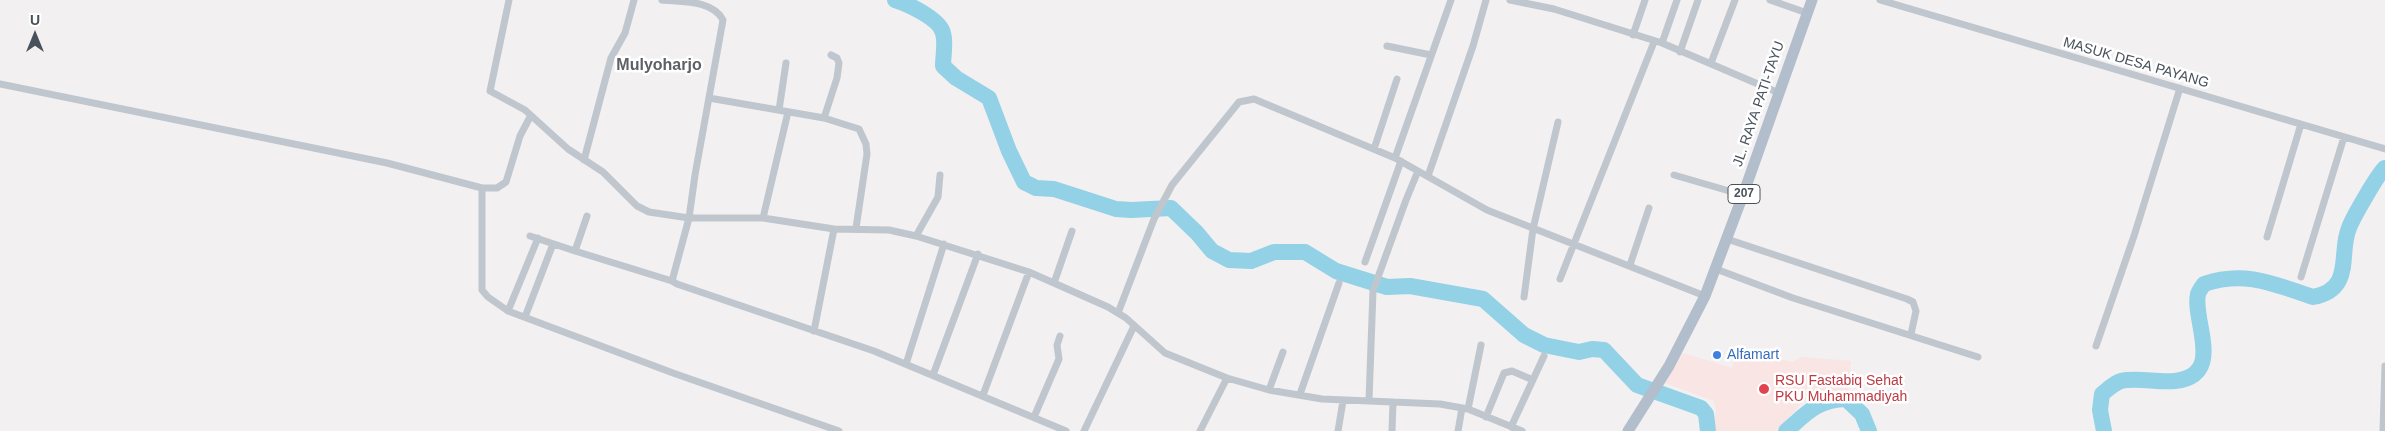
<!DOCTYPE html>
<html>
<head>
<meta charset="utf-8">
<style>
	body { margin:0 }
	#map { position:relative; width:2385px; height:431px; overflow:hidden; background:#f2f0f0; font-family:Arial,sans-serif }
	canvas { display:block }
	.north { position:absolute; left:10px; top:10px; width:50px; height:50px; -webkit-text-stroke:4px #fff; paint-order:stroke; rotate:0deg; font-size:14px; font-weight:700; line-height:20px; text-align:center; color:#49525c }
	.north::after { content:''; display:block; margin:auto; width:18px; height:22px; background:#49525c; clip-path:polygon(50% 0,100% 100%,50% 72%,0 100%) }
</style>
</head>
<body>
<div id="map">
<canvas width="2385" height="431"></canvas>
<div class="north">U</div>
</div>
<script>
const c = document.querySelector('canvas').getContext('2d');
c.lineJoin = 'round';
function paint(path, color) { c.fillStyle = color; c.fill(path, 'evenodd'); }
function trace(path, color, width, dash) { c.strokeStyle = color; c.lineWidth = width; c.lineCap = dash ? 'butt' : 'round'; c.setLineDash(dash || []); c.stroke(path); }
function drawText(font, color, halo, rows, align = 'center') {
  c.font = font + ' Arial,sans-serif'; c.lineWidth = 5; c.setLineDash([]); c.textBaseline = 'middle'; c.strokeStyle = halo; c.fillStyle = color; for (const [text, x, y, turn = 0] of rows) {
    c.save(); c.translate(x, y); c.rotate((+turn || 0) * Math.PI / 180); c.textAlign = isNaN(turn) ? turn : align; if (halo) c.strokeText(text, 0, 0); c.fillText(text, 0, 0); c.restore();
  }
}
paint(new Path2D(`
	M 1737,349 L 1792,362 L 1801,357 L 1851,361 L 1848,396 L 1828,394 L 1803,402 L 1776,431 L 1713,431 L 1716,411 L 1714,401 L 1665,383 L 1683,353 L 1732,368 Z`), '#f9e5e3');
trace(new Path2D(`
	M 895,0 C 908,4 940,19 943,33 C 946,43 943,56 943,66 L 956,78 L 989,98 L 1009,151 L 1024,182 L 1036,188 L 1054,189 L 1116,209 L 1131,210 L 1171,208 L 1197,233 L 1212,251 L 1229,260 L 1251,261 L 1274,252 L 1305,252 L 1336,271 L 1387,287 L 1410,286 L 1483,299 L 1524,335 L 1544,345 L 1579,352 L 1592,349 L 1604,350 L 1637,385 L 1701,408 L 1706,414 L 1708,431
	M 1786,431 C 1807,413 1817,400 1846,399 L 1862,414 L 1869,431
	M 2104,431 L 2100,410 L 2102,394 C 2107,390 2114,383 2121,381 C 2137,377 2158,383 2175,381 C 2226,375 2192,321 2198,294 C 2199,291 2202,287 2204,284 C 2245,270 2274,284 2313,297 C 2355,289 2338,253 2349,228 C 2352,219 2379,172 2385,168`), '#92d1e6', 16);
trace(new Path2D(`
	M 509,0 L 490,91 L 525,110 L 568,149 L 603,172 L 637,206 L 649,212 L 689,218 L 672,281 L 677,284 L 874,351 L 1066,431
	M 662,0 C 682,2 713,0 723,20 L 695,175 L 689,218 L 763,218 L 834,229 L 889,230 L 916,236 L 1029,272 L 1108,307 L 1126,318 L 1165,353 L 1227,378 L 1269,390 L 1322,399 L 1440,404 L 1468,409 L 1522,431
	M 1510,0 L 1554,9 L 1662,43 L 1779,93
	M 1770,0 L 1807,13
	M 1880,0 L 2385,149
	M 1633,35 L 1645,0
	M 1662,43 L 1677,0
	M 1387,46 L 1431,55
	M 1680,52 L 1698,0
	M 1711,63 L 1735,0
	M 0,84 L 387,163 L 482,188 L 482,290 L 488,297 L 508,311 L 673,373 L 839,431
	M 709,98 L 824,118 L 859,129 L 866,144 L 867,154 L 856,228
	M 779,110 L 786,63
	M 824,118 L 837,78 L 839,63 L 837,58 L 831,55
	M 1374,149 L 1397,79
	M 1395,158 L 1451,0
	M 584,160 L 611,58 L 625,33 L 634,0
	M 1674,175 L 1743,195
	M 1428,176 L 1473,46 L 1486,0
	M 482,188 L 497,188 L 506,182 L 520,136 L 530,117
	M 587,216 L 575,251 L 672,281
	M 763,218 L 788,112
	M 530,236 L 575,251
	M 916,236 L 938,197 L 940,175
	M 2267,237 L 2301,124
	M 1727,239 L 1907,299 L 1913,302 L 1916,311 L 1911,334
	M 1365,262 L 1401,161
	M 1630,265 L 1649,208
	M 1716,269 L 1793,298 L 1978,357
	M 2301,277 L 2344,137
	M 1560,279 L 1654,42
	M 1054,283 L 1072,231
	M 1524,297 L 1533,229 L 1558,122
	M 508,311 L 538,238
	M 1118,313 L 1154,219 L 1172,185 L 1239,102 L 1254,99 L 1395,158 L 1487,210 L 1705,296
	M 525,317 L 553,244
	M 814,331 L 834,229
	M 2096,346 L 2134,236 L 2180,88
	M 906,364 L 944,244
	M 933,375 L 978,254
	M 1269,390 L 1283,352
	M 1300,394 L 1339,283
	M 983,395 L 1029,272
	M 1369,400 L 1373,291 L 1406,200 L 1418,171
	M 1468,409 L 1481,345
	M 1034,417 L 1059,359 L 1057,345 L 1060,336
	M 1486,417 L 1504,373 L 1512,371 L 1533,380
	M 1511,427 L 1544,356
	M 1084,431 L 1134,326
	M 1200,431 L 1227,378
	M 1338,431 L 1343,401
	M 1392,431 L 1393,402
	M 1458,431 L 1462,408
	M 2383,431 L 2385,366`), '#bfc6cd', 7);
trace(new Path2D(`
	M 1628,431 L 1669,366 L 1705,296 L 1743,195 L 1812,0`), '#b2becc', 11);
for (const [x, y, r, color] of [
	[1717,355,5,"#3f7fe0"],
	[1764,389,6,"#e0444e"]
]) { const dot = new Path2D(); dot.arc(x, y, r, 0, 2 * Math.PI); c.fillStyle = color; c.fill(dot); trace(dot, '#fff', 2); }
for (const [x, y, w] of [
	[1744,194,32]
]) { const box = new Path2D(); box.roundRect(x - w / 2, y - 9.5, w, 19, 4); c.fillStyle = '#fff'; c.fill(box); trace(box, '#49525c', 1); }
drawText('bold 12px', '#49525c', null, [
	["207",1744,194]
]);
drawText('14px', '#49525c', '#fff', [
	["MASUK DESA PAYANG",2136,63,16],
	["JL. RAYA PATI-TAYU",1759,104,-71]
]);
drawText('14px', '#366cbe', '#fff', [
	["Alfamart",1727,355]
], 'left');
drawText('14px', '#be3a42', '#fff', [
	["RSU Fastabiq Sehat",1775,381],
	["PKU Muhammadiyah",1775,397]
], 'left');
drawText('bold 16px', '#5d6064', '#fff', [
	["Mulyoharjo",659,66]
]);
</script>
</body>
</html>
